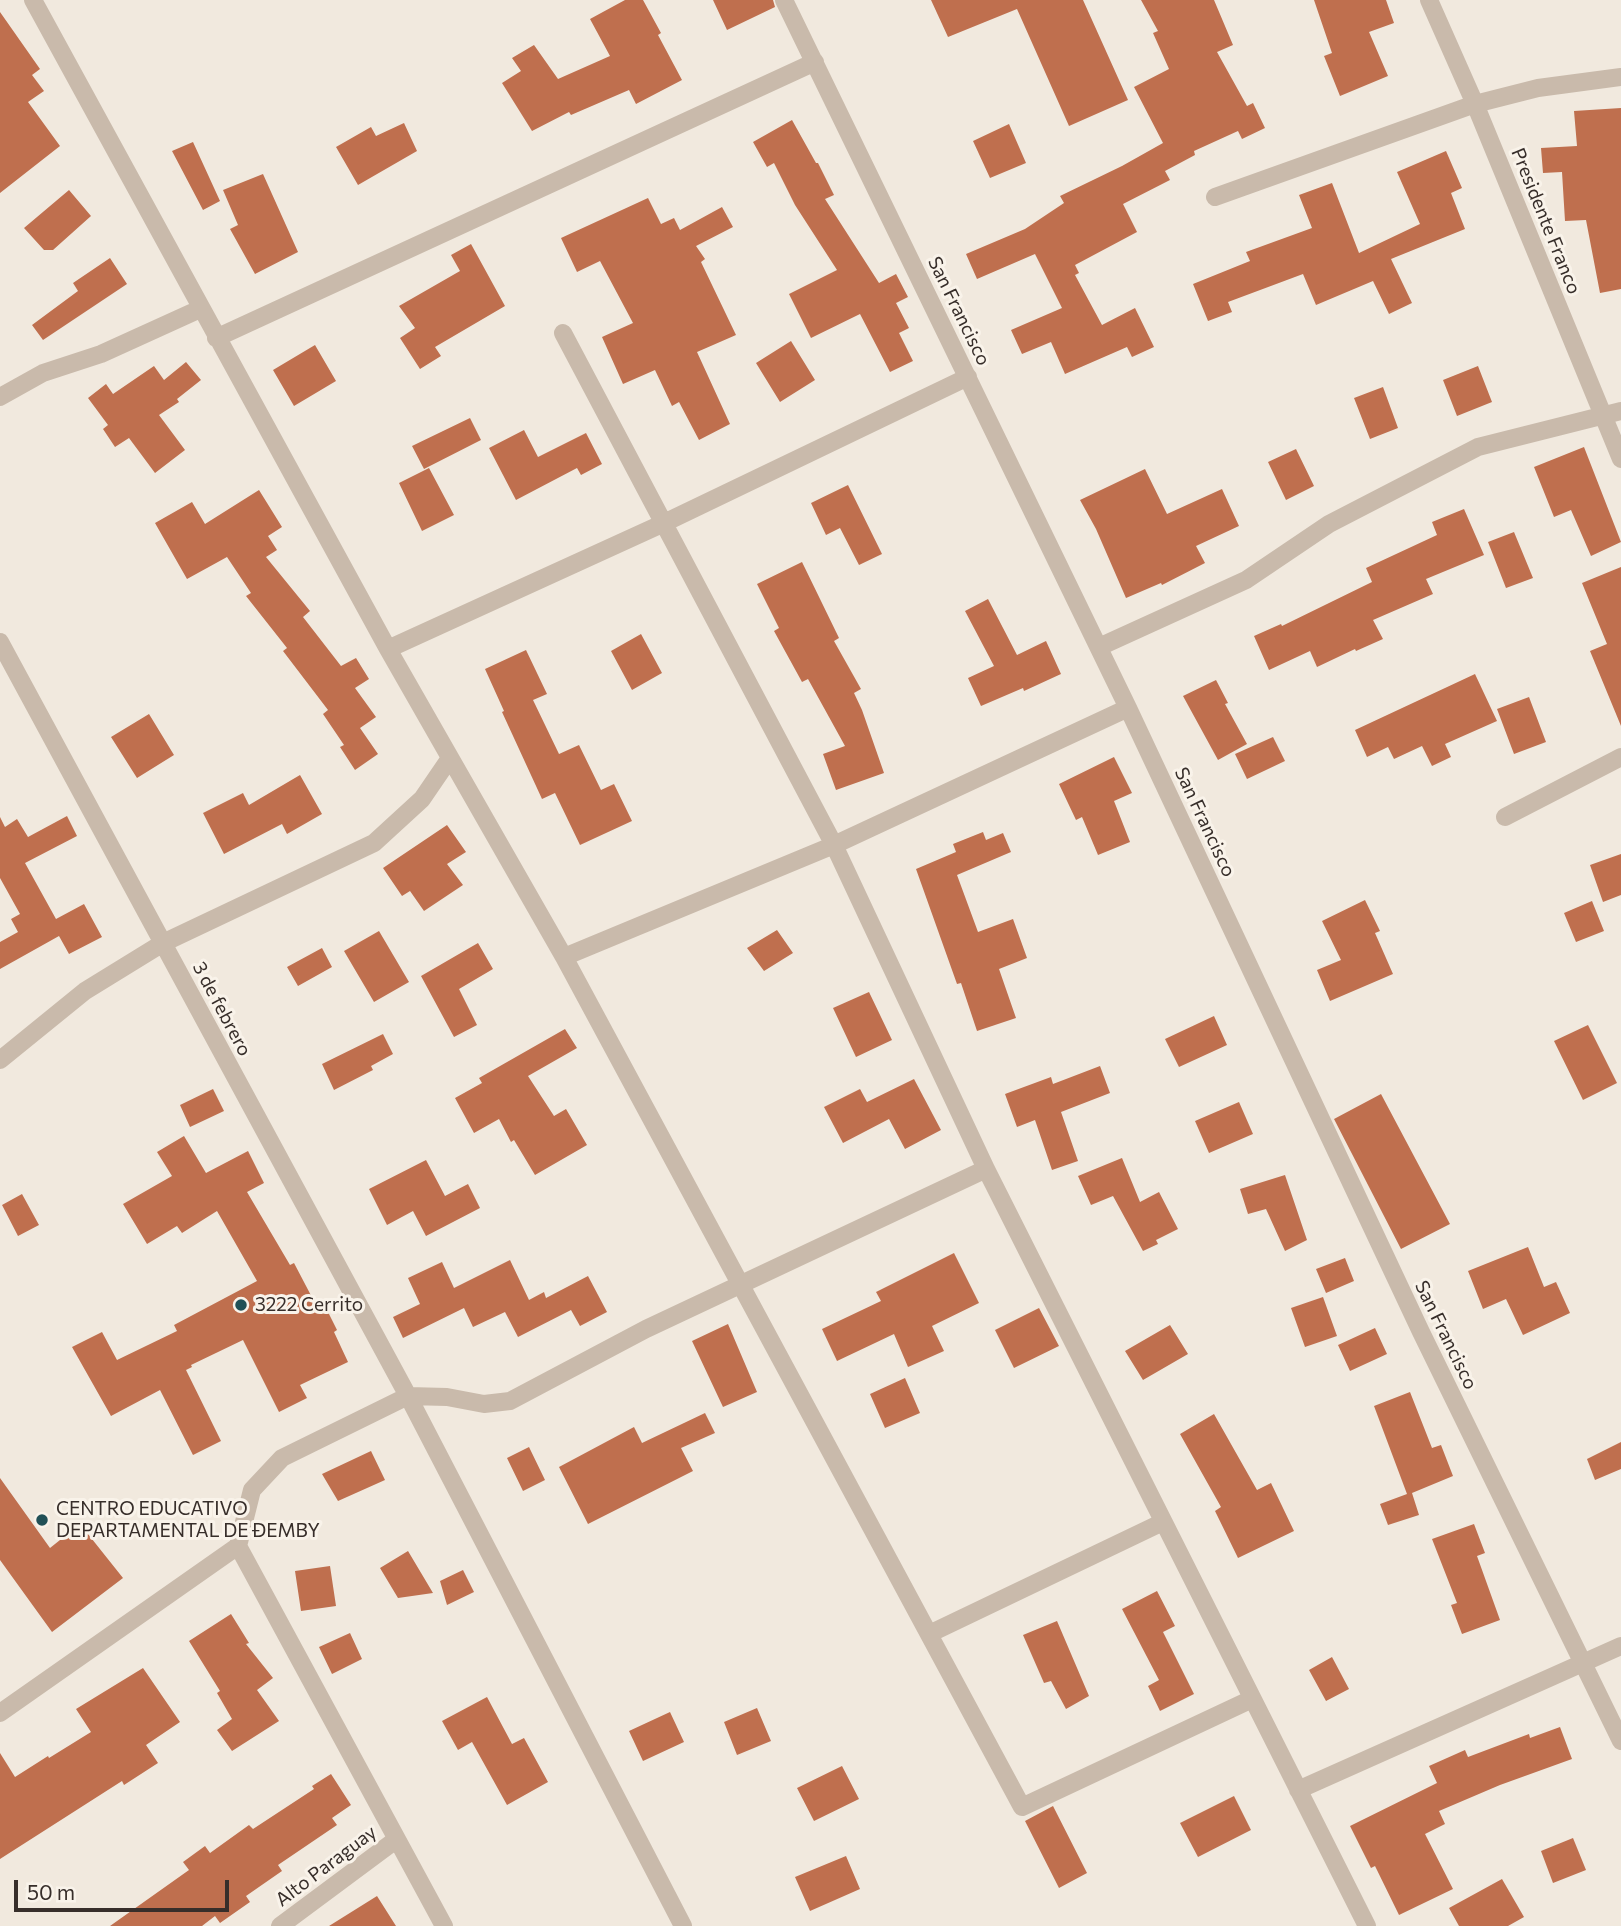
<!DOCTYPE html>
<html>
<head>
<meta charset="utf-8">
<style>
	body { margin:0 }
	#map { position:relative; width:1621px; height:1926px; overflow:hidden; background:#f1e9de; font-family:Commissioner,sans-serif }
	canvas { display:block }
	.scale { position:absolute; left:14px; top:1880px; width:215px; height:32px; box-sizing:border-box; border:4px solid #372e2a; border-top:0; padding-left:9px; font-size:21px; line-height:24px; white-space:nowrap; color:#372e2a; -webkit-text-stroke:5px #f9f3ea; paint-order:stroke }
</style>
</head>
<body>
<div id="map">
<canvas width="1621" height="1926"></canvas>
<div class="scale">50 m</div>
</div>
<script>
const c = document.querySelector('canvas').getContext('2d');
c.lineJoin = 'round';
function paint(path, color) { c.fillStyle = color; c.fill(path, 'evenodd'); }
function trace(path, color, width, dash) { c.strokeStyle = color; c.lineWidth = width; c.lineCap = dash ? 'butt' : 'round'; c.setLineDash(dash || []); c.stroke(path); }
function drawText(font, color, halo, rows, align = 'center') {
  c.font = font + ' Commissioner,sans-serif'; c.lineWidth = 6; c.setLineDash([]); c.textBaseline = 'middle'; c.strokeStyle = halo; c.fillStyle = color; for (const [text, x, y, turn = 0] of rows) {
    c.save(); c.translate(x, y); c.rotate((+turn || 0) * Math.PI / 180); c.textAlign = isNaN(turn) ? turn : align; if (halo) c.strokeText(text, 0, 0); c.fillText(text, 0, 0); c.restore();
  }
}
paint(new Path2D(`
	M 625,0 L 643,0 L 661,33 L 658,35 L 682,80 L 636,104 L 629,90 L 571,115 L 569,112 L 532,131 L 502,83 L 521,71 L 512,58 L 534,45 L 558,79 L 610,56 L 590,19 Z
	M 713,0 L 773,0 L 775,7 L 727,30 Z
	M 931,0 L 1083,0 L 1128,100 L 1069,126 L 1017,9 L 948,37 Z
	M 1141,0 L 1214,0 L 1233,45 L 1217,52 L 1247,106 L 1253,103 L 1265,128 L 1242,139 L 1238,131 L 1194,151 L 1195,155 L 1165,171 L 1170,180 L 1123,204 L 1137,232 L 1075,265 L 1079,273 L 1075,275 L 1102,325 L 1135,308 L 1154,347 L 1132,357 L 1127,347 L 1065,374 L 1051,342 L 1022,354 L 1011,330 L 1062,308 L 1035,254 L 977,279 L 966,254 L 1025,229 L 1064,203 L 1060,196 L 1122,166 L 1163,143 L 1134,87 L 1169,69 L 1153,33 L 1158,31 Z
	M 1314,0 L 1386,0 L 1394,23 L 1369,32 L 1388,76 L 1340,96 L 1324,56 L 1332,53 Z
	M 0,12 L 40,69 L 32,75 L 44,91 L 28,102 L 60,146 L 0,193 Z
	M 1621,108 L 1621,289 L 1600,293 L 1586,220 L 1565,221 L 1562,172 L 1543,173 L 1541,148 L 1577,146 L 1574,111 Z
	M 792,120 L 816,163 L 818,163 L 834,195 L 825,199 L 879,283 L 896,274 L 908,297 L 896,303 L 909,328 L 899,333 L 913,361 L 890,372 L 860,314 L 811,338 L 789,294 L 837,270 L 795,205 L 774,163 L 767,167 L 753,142 Z
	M 404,123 L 417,151 L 358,185 L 336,147 L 371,127 L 376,136 Z
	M 1009,124 L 1026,163 L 990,178 L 973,141 Z
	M 193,142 L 220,201 L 203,210 L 172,151 Z
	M 1446,151 L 1462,188 L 1451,193 L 1465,229 L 1391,259 L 1412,303 L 1389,314 L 1373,281 L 1316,305 L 1303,274 L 1228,302 L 1232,312 L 1208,321 L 1193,284 L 1250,261 L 1246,252 L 1312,228 L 1299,195 L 1332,183 L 1359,253 L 1420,224 L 1397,172 Z
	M 263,174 L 298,252 L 255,274 L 230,229 L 238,225 L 223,190 Z
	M 69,190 L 91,216 L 53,250 L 44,250 L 24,228 Z
	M 648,198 L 661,224 L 674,218 L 680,230 L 722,207 L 733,227 L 696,246 L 705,259 L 701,262 L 736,335 L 697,352 L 730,424 L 699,440 L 679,402 L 672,406 L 655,370 L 623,384 L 602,337 L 633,323 L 600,261 L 577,272 L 561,238 Z
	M 471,244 L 505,306 L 435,347 L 441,356 L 420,369 L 400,338 L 415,328 L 399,306 L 460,271 L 451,255 Z
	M 110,258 L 127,284 L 43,340 L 32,325 L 78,291 L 73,283 Z
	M 791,341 L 815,380 L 780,402 L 756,363 Z
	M 315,345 L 336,381 L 294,406 L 273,370 Z
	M 186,362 L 201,380 L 177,399 L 179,402 L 159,415 L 185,450 L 155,473 L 129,438 L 115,447 L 103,429 L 108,425 L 88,398 L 106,384 L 113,394 L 154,366 L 164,380 Z
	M 1478,366 L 1492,402 L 1457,416 L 1443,380 Z
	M 1383,387 L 1398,428 L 1370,439 L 1354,398 Z
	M 470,418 L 481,440 L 424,469 L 412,446 Z
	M 524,430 L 538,457 L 586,433 L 602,464 L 581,475 L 577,468 L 516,500 L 489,448 Z
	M 1584,447 L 1621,542 L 1591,556 L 1571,510 L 1554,517 L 1534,467 Z
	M 1296,449 L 1314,486 L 1286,500 L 1268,462 Z
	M 429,468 L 454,515 L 422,531 L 399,483 Z
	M 1145,469 L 1167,514 L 1222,489 L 1239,526 L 1196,546 L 1205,563 L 1162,585 L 1161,583 L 1126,598 L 1096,529 L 1080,500 Z
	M 848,485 L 882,554 L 859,565 L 840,528 L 826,535 L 811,503 Z
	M 259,490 L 282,527 L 268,536 L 277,550 L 266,557 L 310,611 L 303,617 L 341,666 L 356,658 L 369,679 L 355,688 L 376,717 L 360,728 L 378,754 L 355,770 L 340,747 L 344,745 L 323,714 L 328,710 L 283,651 L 287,648 L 246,596 L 251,593 L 227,557 L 187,579 L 155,523 L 192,502 L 205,524 Z
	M 1464,509 L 1484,555 L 1426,579 L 1433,594 L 1373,620 L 1383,639 L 1356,651 L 1355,649 L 1317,667 L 1310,651 L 1269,670 L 1254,636 L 1281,624 L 1282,626 L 1372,582 L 1366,568 L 1437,535 L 1432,522 Z
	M 1514,532 L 1533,578 L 1506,588 L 1488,542 Z
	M 802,562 L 839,638 L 834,641 L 861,689 L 854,693 L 862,710 L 884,773 L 836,790 L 823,754 L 845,746 L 808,679 L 802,682 L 774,631 L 779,628 L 757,584 Z
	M 1621,567 L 1621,726 L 1590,651 L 1607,644 L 1582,583 Z
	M 988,599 L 1017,655 L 1046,641 L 1061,674 L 1024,691 L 1023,688 L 981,706 L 968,678 L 994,666 L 965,611 Z
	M 641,634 L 662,673 L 632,690 L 611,651 Z
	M 526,650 L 547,694 L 533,700 L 559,754 L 579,745 L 601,790 L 614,784 L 632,821 L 580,845 L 555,793 L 542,799 L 502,712 L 504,711 L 485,669 Z
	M 1475,674 L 1497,721 L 1445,744 L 1451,757 L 1432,766 L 1422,746 L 1394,759 L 1388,747 L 1367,757 L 1355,730 Z
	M 1216,680 L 1228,703 L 1225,704 L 1247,744 L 1218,760 L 1183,696 Z
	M 1529,697 L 1546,742 L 1514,754 L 1497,709 Z
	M 149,714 L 174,755 L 137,778 L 111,737 Z
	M 1273,737 L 1285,761 L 1247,779 L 1235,754 Z
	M 1114,757 L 1132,793 L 1114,801 L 1130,842 L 1098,855 L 1082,817 L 1076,820 L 1059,784 Z
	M 300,775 L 322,814 L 287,834 L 282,824 L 224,854 L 203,813 L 243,793 L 249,805 Z
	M 67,816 L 77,836 L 25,863 L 56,919 L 84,904 L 102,937 L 69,954 L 59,936 L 0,969 L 0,942 L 18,932 L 11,919 L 20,914 L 0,878 L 0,817 L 5,827 L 17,819 L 28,837 Z
	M 447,825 L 466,852 L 447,864 L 463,885 L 424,911 L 410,891 L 402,896 L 383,868 Z
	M 983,832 L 986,840 L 1003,833 L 1011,852 L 957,875 L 978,932 L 1013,919 L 1027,958 L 999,969 L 1016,1018 L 977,1031 L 961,983 L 957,984 L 916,869 L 956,852 L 953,844 Z
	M 1621,854 L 1621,895 L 1603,902 L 1590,865 Z
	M 1365,900 L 1380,931 L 1375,933 L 1393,974 L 1330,1001 L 1317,970 L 1341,960 L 1322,921 Z
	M 1592,901 L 1604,931 L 1576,942 L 1564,913 Z
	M 777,930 L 793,953 L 764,971 L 747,948 Z
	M 379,931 L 409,982 L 374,1002 L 344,951 Z
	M 478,943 L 493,969 L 459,989 L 477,1025 L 454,1037 L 421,976 Z
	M 322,948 L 332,967 L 298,986 L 287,967 Z
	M 869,992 L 892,1040 L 856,1057 L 833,1008 Z
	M 1214,1016 L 1227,1045 L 1179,1067 L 1165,1039 Z
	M 1588,1025 L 1617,1083 L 1583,1100 L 1554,1041 Z
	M 565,1029 L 577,1048 L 528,1076 L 554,1116 L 566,1109 L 587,1145 L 535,1175 L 514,1140 L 511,1142 L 499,1119 L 474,1133 L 455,1098 L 482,1083 L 479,1078 Z
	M 383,1034 L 393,1054 L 371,1066 L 373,1070 L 334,1090 L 322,1064 Z
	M 1100,1066 L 1110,1093 L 1061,1112 L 1078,1161 L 1052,1170 L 1035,1120 L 1017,1127 L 1005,1094 L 1051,1077 L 1053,1084 Z
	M 914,1079 L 941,1130 L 905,1149 L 889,1119 L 843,1143 L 824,1107 L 860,1089 L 867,1102 Z
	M 213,1089 L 224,1111 L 190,1127 L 180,1105 Z
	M 1381,1094 L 1450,1224 L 1401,1249 L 1334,1119 Z
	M 1239,1102 L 1253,1134 L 1209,1153 L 1195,1121 Z
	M 184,1136 L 206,1173 L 248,1151 L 264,1183 L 247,1192 L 290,1265 L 294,1263 L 316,1305 L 323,1302 L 337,1330 L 334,1332 L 348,1362 L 300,1385 L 307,1398 L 279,1412 L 243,1340 L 191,1365 L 192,1367 L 186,1370 L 221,1441 L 193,1455 L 160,1390 L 111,1416 L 72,1347 L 102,1332 L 117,1360 L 177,1331 L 174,1325 L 257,1281 L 217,1211 L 182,1233 L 177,1226 L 147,1244 L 123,1204 L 172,1176 L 157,1152 Z
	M 1122,1158 L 1140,1202 L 1159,1192 L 1178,1229 L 1156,1240 L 1158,1244 L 1143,1251 L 1113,1196 L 1091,1205 L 1078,1176 Z
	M 426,1160 L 445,1196 L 468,1184 L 480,1208 L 426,1236 L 413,1211 L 387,1225 L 369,1189 Z
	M 1285,1175 L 1307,1240 L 1285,1251 L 1266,1209 L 1248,1214 L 1240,1189 Z
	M 22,1194 L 39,1225 L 18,1236 L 2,1205 Z
	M 1528,1247 L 1544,1287 L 1556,1282 L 1570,1313 L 1523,1335 L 1506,1299 L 1483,1309 L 1468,1271 Z
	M 954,1253 L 979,1303 L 932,1326 L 944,1351 L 908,1367 L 894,1334 L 837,1361 L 822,1329 L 881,1301 L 876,1292 Z
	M 1345,1258 L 1354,1281 L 1326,1293 L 1316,1269 Z
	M 510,1260 L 529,1300 L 544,1292 L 546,1298 L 588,1276 L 607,1312 L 580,1326 L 571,1310 L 518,1337 L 505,1312 L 473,1327 L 464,1308 L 403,1338 L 393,1317 L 420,1304 L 408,1278 L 442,1262 L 454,1288 Z
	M 1323,1297 L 1337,1336 L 1305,1347 L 1291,1308 Z
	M 1039,1308 L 1059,1346 L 1014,1368 L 995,1330 Z
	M 728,1324 L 757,1392 L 723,1407 L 692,1341 Z
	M 1170,1325 L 1188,1354 L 1143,1380 L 1125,1351 Z
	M 1375,1328 L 1387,1354 L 1350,1371 L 1338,1345 Z
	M 905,1378 L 920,1413 L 885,1428 L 870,1394 Z
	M 1410,1392 L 1432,1448 L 1441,1445 L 1453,1476 L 1412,1493 L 1419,1515 L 1388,1525 L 1380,1504 L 1407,1494 L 1374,1406 Z
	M 705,1413 L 715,1433 L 681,1448 L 693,1471 L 588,1524 L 559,1467 L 634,1427 L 642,1443 Z
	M 1214,1414 L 1257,1490 L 1271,1483 L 1294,1531 L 1238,1558 L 1215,1511 L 1221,1507 L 1180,1434 Z
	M 1621,1442 L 1621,1469 L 1595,1480 L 1587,1459 Z
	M 529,1447 L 545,1480 L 523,1491 L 507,1458 Z
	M 371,1451 L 385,1480 L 338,1501 L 322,1474 Z
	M 0,1478 L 50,1548 L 80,1524 L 123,1578 L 52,1632 L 0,1560 Z
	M 1474,1524 L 1485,1553 L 1477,1556 L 1500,1620 L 1462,1634 L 1451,1605 L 1457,1603 L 1432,1539 Z
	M 408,1551 L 433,1593 L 398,1598 L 380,1568 Z
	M 330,1566 L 336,1606 L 301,1611 L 295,1571 Z
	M 463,1570 L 474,1592 L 447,1605 L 440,1581 Z
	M 1157,1591 L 1175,1626 L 1163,1632 L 1194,1694 L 1160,1711 L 1148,1686 L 1159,1680 L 1122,1609 Z
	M 231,1614 L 249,1643 L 246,1644 L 273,1678 L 257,1690 L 279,1721 L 232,1751 L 217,1730 L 232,1719 L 217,1693 L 220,1691 L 189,1641 Z
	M 1057,1621 L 1089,1696 L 1066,1709 L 1051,1681 L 1044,1683 L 1023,1635 Z
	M 350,1633 L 362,1659 L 332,1674 L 319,1647 Z
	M 1332,1657 L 1349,1689 L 1326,1701 L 1309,1670 Z
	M 143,1668 L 180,1722 L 146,1745 L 158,1763 L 124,1785 L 122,1781 L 0,1859 L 0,1753 L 15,1777 L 48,1756 L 49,1758 L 91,1732 L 76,1709 Z
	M 487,1697 L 512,1744 L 524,1738 L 548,1782 L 507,1805 L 472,1742 L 458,1750 L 442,1721 Z
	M 757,1708 L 771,1741 L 737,1755 L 724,1722 Z
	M 670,1712 L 684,1742 L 643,1761 L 629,1731 Z
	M 1560,1727 L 1572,1759 L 1500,1785 L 1439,1811 L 1445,1824 L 1425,1834 L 1453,1889 L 1399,1915 L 1375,1866 L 1371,1868 L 1350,1826 L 1437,1783 L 1429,1766 L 1465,1750 L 1468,1757 L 1529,1734 L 1530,1738 Z
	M 842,1766 L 859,1799 L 814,1821 L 797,1788 Z
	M 331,1774 L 351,1805 L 332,1818 L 337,1825 L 278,1865 L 282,1871 L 246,1896 L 250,1902 L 220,1923 L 215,1916 L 202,1926 L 110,1926 L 189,1870 L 183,1862 L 205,1846 L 210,1853 L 249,1825 L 253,1829 L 314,1789 L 312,1786 Z
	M 1234,1796 L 1251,1830 L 1198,1857 L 1180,1823 Z
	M 1053,1806 L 1087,1873 L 1059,1888 L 1025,1821 Z
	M 1573,1838 L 1586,1870 L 1553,1883 L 1541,1851 Z
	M 846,1856 L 860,1889 L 810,1911 L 795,1877 Z
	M 1502,1879 L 1524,1917 L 1508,1926 L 1459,1926 L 1449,1908 Z
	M 377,1896 L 396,1926 L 329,1926 Z`), '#bf6f4e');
trace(new Path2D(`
	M 33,0 L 388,649 L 564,957 L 1022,1807 L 1252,1699
	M 784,0 L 1128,708 L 1421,1332 L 1621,1741
	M 1429,0 L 1475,104 L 1621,459
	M 1215,197 L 1475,104 L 1538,88 L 1621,77
	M 563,333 L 834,845 L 986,1169 L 1367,1926
	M 216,338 L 815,62
	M 0,397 L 43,373 L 101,354 L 200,309
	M 0,642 L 408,1396 L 683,1926
	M 1099,647 L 1246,580 L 1329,524 L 1478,447 L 1621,411
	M 388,649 L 664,523 L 968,377
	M 1505,817 L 1621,757
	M 564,957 L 834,845 L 1128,708
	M 0,1060 L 85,991 L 163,943 L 374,843 L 422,799 L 450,758
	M 238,1546 L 444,1926
	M 929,1634 L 1163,1522
	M 0,1713 L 238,1546 L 252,1490 L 282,1458 L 408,1396 L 447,1397 L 484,1404 L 510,1401 L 646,1329 L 986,1169
	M 1298,1790 L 1621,1646
	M 280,1926 L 397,1839`), '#c9baab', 18);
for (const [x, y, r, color] of [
	[241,1305,7,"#215056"],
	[42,1520,7,"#215056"]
]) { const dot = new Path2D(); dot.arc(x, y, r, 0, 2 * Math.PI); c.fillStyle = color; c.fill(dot); trace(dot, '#f9f3ea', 2.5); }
drawText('19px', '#372e2a', '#f9f3ea', [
	["Presidente Franco",1546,221,68],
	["San Francisco",959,311,64],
	["San Francisco",1205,822,65],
	["3 de febrero",222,1009,62],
	["San Francisco",1446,1335,64],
	["Alto Paraguay",326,1866,-37]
]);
drawText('19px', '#372e2a', '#f9f3ea', [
	["3222 Cerrito",255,1305],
	["CENTRO EDUCATIVO",56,1509],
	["DEPARTAMENTAL DE ÐEMBY",56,1531]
], 'left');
</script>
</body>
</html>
